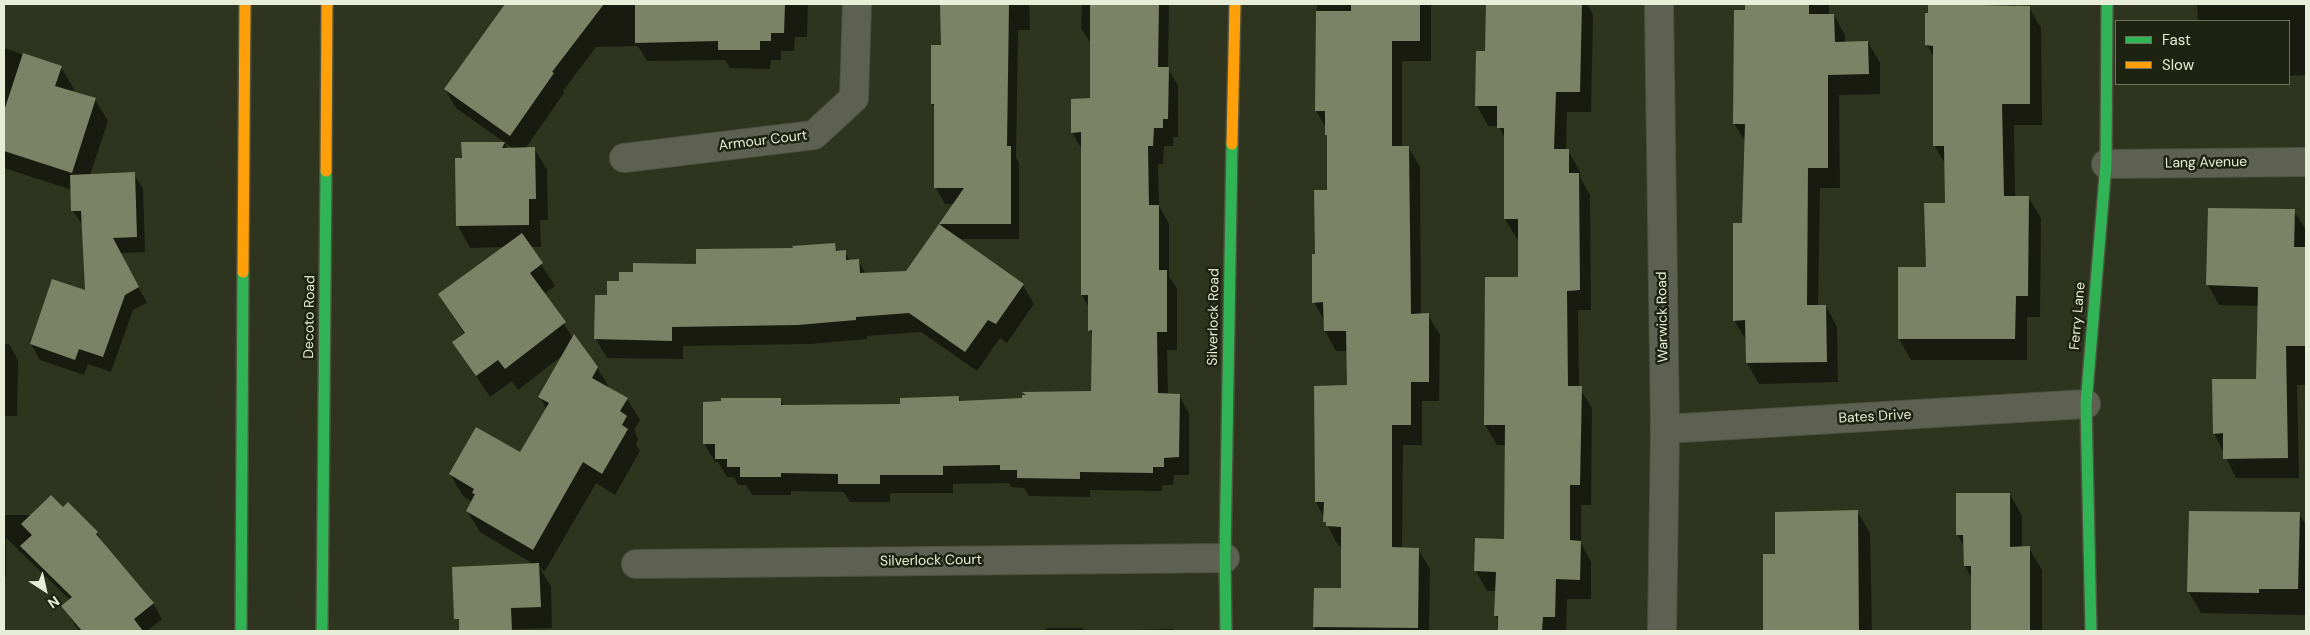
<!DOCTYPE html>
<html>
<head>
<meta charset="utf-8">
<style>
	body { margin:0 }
	#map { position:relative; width:2310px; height:635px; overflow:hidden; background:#2f341e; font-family:"DM Sans",sans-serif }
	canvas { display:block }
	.frame { position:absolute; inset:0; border:5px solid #e7edd7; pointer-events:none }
	.legend { position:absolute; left:2115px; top:20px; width:175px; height:65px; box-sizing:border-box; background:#1e2211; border:1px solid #6e7360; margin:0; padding:6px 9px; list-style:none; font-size:15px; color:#e7edd7 }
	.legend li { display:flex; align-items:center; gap:10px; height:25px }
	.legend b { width:25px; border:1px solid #6e7360 }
	.north { position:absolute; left:20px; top:565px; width:50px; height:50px; -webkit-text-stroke:4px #1e2211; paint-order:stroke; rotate:145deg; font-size:14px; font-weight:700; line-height:20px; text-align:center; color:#e7edd7 }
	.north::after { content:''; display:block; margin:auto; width:18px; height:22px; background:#e7edd7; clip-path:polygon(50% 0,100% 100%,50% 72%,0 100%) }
</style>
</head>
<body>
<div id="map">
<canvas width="2310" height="635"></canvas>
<div class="frame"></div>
<ul class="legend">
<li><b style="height:6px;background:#30b455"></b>Fast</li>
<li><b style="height:6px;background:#ff9f0a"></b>Slow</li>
</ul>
<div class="north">N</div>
</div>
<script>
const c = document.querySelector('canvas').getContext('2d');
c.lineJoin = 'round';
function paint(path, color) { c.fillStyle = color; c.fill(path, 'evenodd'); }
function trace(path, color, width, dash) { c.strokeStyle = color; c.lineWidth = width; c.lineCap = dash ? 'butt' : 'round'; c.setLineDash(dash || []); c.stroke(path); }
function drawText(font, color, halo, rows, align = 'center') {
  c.font = font + ' "DM Sans",sans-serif'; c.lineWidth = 5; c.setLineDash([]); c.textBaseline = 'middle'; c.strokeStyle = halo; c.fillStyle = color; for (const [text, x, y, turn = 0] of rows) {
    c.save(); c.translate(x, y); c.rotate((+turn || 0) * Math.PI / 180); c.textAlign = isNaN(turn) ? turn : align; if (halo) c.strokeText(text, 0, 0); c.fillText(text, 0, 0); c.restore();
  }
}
paint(new Path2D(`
	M 507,4 L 808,4 L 807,37 L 795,37 L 794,51 L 781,51 L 781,60 L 771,60 L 770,69 L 730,68 L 725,60 L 647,61 L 638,46 L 596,47 L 563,91 L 564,93 L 525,149 L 534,148 L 547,170 L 548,220 L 540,220 L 541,247 L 530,247 L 555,286 L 544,294 L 573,338 L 597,367 L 610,389 L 627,399 L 640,420 L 634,430 L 638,439 L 636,444 L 640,451 L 615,495 L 596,483 L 545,571 L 539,567 L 551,586 L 552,628 L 461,631 L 460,619 L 535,565 L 480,532 L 467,511 L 472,502 L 463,496 L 450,474 L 521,454 L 546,409 L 540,397 L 563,355 L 518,390 L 512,381 L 490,397 L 454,343 L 465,335 L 439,295 L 505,247 L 470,248 L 458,226 L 462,144 L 505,144 L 508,149 L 514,149 L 456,108 L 445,89 Z
	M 941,4 L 1029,4 L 1030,30 L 1018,30 L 1016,157 L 1019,163 L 1019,239 L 958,239 L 1023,285 L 1034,304 L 1007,343 L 1000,338 L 977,371 L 921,332 L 867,336 L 867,339 L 810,344 L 683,346 L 683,359 L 607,358 L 596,339 L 608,297 L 620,282 L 634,274 L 834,245 L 838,252 L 845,252 L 850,261 L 858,260 L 866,274 L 907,273 L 944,229 L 940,224 L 955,204 L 945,204 L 936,188 L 936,110 L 932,104 L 943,46 Z
	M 1082,4 L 1169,4 L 1168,68 L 1178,86 L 1178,137 L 1173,137 L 1173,146 L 1164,146 L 1163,164 L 1158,164 L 1159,206 L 1169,224 L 1169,276 L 1177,289 L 1177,350 L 1167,350 L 1168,395 L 1179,395 L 1189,413 L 1189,475 L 1174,475 L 1173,485 L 1162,485 L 1162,491 L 1090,490 L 1090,497 L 1029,496 L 1024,488 L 1011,487 L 1009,483 L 953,484 L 953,493 L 890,493 L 890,502 L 850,502 L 844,492 L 791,491 L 791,495 L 752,495 L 746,485 L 738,485 L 734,477 L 727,477 L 718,462 L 715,462 L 704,443 L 780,399 L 784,406 L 902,405 L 959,397 L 961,402 L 1023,400 L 1026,396 L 1024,393 L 1093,392 L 1093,336 L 1090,330 L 1089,308 L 1082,295 L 1082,150 L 1072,132 L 1091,100 L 1091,44 L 1081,28 Z
	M 1317,4 L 1431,4 L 1431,61 L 1402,61 L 1402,148 L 1409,148 L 1420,167 L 1421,315 L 1428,315 L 1440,335 L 1439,401 L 1422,401 L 1422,445 L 1403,445 L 1402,549 L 1418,549 L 1430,569 L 1429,631 L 1315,631 L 1315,589 L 1342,589 L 1342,546 L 1339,546 L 1336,542 L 1316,502 L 1348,387 L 1348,351 L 1336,351 L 1325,331 L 1325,322 L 1314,302 L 1316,255 L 1329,191 L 1329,139 L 1326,128 L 1316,111 Z
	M 1487,4 L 1587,4 L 1593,15 L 1591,112 L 1567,112 L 1566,151 L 1568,151 L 1580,171 L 1580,177 L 1590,195 L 1591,310 L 1578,310 L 1579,387 L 1592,408 L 1591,505 L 1581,505 L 1581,543 L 1591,562 L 1591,599 L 1567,599 L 1566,631 L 1499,631 L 1499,623 L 1496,616 L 1496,591 L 1487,591 L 1476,571 L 1477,539 L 1505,540 L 1506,445 L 1497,445 L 1485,425 L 1519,278 L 1519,239 L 1517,239 L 1505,219 L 1505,139 L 1499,126 L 1488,126 L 1477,106 L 1486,52 Z
	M 1746,4 L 1829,4 L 1829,15 L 1834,15 L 1845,35 L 1845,43 L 1868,42 L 1880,63 L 1880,94 L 1839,95 L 1840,188 L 1820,188 L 1818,306 L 1826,306 L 1837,327 L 1838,382 L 1759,384 L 1747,363 L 1747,342 L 1734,320 L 1744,224 L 1746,143 L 1734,123 Z
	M 1929,4 L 2016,4 L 2016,7 L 2029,7 L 2041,28 L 2042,125 L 2014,125 L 2015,198 L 2028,197 L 2041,218 L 2040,317 L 2027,317 L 2027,360 L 1911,360 L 1899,339 L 1927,269 L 1947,204 L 1946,165 L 1934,145 L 1934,58 L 1927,45 Z
	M 2197,4 L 2306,4 L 2306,75 L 2289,76 L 2289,21 L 2198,21 Z
	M 4,48 L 61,67 L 74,89 L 73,92 L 95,99 L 108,121 L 90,175 L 134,174 L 143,189 L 145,252 L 120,253 L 147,303 L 133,310 L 111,372 L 88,364 L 84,375 L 40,360 L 31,344 L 86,292 L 83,226 L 73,211 L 72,190 L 4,168 Z
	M 2294,211 L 2306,230 L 2306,385 L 2297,385 L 2299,478 L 2236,478 L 2214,433 L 2257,380 L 2259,306 L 2219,305 L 2208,285 Z
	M 4,344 L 9,344 L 18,360 L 17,416 L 4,416 Z
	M 2010,494 L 2022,516 L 2022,548 L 2029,548 L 2042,570 L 2042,631 L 1973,631 L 1972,579 L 1965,566 L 1965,548 L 1957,534 Z
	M 68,504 L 97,533 L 104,544 L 153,603 L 162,619 L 147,631 L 79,631 L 63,606 L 70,600 L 6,538 L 6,577 L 4,577 L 4,515 L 32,515 L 63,509 Z
	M 1857,511 L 1870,533 L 1872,631 L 1764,631 L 1764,556 L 1777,556 Z
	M 2299,513 L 2306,526 L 2306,615 L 2201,613 L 2188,591 Z
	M 1046,628 L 1083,628 L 1084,631 L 1046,631 Z
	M 1173,629 L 1174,631 L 1096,631 Z
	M 949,630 L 950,631 L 862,631 Z`), '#0007');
paint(new Path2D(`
	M 505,4 L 604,4 L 552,72 L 554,73 L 510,136 L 444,89 Z
	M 635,4 L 785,4 L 784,33 L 771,33 L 771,41 L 760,41 L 760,50 L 718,50 L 718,41 L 635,43 Z
	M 940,4 L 1009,4 L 1007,146 L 1011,146 L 1011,224 L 939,224 L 964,188 L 934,188 L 934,104 L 931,104 L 931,45 L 941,45 Z
	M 1090,4 L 1159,4 L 1158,67 L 1169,67 L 1168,119 L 1163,119 L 1163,128 L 1154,128 L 1153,146 L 1148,146 L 1149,205 L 1159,205 L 1159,270 L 1167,270 L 1167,332 L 1157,332 L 1158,393 L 1180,394 L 1179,457 L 1164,458 L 1164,467 L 1153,467 L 1153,473 L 1080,472 L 1080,479 L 1017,478 L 1017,470 L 1000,470 L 1000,465 L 943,466 L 943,475 L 880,475 L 880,484 L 838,484 L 838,474 L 781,473 L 781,477 L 740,477 L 740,467 L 727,467 L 727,459 L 715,459 L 715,444 L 703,444 L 703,402 L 721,401 L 721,398 L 781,398 L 781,405 L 900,404 L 900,398 L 959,396 L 959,401 L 1022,398 L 1022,395 L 1026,395 L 1022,392 L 1091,391 L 1092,330 L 1088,331 L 1088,295 L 1081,295 L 1081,132 L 1071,133 L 1071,99 L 1090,98 Z
	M 1351,4 L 1420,4 L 1420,41 L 1392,41 L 1392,146 L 1409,146 L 1411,314 L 1429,313 L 1429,382 L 1411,382 L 1411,425 L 1392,425 L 1392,547 L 1419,548 L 1418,628 L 1313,627 L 1314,588 L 1341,588 L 1341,527 L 1326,526 L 1326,522 L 1323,522 L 1324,502 L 1315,502 L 1314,386 L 1347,385 L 1346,331 L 1324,331 L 1323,302 L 1312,303 L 1312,254 L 1315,254 L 1314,190 L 1327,190 L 1327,135 L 1325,135 L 1325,111 L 1315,111 L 1316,11 L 1351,11 Z
	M 1486,4 L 1582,4 L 1580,92 L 1556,92 L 1554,149 L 1569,149 L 1569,173 L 1579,173 L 1580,290 L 1567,291 L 1568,386 L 1582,386 L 1580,485 L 1570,485 L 1570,540 L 1581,541 L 1580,580 L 1556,579 L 1555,617 L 1543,617 L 1542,631 L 1498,631 L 1498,616 L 1494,616 L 1496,572 L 1474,571 L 1475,538 L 1504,539 L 1505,425 L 1484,425 L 1485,277 L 1518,277 L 1518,219 L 1504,219 L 1504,128 L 1497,128 L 1497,106 L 1475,106 L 1476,51 L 1485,51 Z
	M 1745,4 L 1809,4 L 1809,14 L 1834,14 L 1835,42 L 1868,41 L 1869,74 L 1828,75 L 1828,168 L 1808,168 L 1807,305 L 1826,305 L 1827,362 L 1746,363 L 1745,320 L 1733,321 L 1733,223 L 1742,223 L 1745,124 L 1733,124 L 1734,10 L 1745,10 Z
	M 1928,4 L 2030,6 L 2030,104 L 2002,104 L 2004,196 L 2029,196 L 2028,296 L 2016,296 L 2015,339 L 1898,339 L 1898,267 L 1926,267 L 1924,203 L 1945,203 L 1944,146 L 1933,146 L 1933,46 L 1925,45 L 1925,13 L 1928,13 Z
	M 23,53 L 62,66 L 55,86 L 96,98 L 72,173 L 4,151 L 4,111 Z
	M 461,142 L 505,142 L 502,148 L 535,147 L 536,199 L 529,199 L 529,225 L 456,226 L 455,158 L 462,158 Z
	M 135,172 L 137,237 L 113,238 L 139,287 L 125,295 L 103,357 L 79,349 L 75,360 L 30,344 L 52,279 L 85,290 L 81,211 L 71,211 L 70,175 Z
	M 2208,208 L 2295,209 L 2294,247 L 2306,247 L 2306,346 L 2286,346 L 2288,458 L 2223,459 L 2223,433 L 2213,434 L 2212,379 L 2256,379 L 2258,287 L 2206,285 Z
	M 939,224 L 1024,284 L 996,324 L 988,320 L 965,352 L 909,313 L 856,317 L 856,320 L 798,325 L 672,327 L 672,341 L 594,339 L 595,295 L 607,295 L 607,281 L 619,281 L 619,272 L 633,272 L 633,263 L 696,264 L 696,249 L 793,248 L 792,246 L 835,243 L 836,251 L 846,250 L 846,260 L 859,259 L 860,273 L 906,271 Z
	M 522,233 L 543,263 L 530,273 L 566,322 L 505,369 L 498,360 L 476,376 L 452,342 L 465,333 L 438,294 Z
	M 574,334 L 598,367 L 592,378 L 628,398 L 620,411 L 627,416 L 622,425 L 628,429 L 602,474 L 583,462 L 533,550 L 466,511 L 475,494 L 472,493 L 474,489 L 449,474 L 476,427 L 520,452 L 549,403 L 538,397 Z
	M 1956,493 L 2010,493 L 2010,547 L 2030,546 L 2030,631 L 1971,631 L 1971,566 L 1964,566 L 1963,535 L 1956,535 Z
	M 51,495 L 63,507 L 68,502 L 98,532 L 96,534 L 154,603 L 134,619 L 143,631 L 82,631 L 61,606 L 72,597 L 20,546 L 32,535 L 21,524 Z
	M 1858,510 L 1859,631 L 1763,631 L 1763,554 L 1775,554 L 1775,512 Z
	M 2189,511 L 2300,512 L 2298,589 L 2259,589 L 2259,593 L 2187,592 Z
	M 539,563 L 541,607 L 511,608 L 512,631 L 459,631 L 459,619 L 454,619 L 452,567 Z`), '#7c8266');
const street = new Path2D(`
	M 1659,4 L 1665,429 L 1662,631
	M 624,158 L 814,135 L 854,98 L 857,4
	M 2106,164 L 2306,162
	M 1665,429 L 2086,404
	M 636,564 L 1225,558`);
const fast = new Path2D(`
	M 241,631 L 243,272
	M 322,631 L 326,171
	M 1226,631 L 1225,558 L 1232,144
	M 2091,631 L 2086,404 L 2106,164 L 2107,4`);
const slow = new Path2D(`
	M 1232,144 L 1235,4
	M 326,171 L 327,4
	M 243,272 L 245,4`);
trace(street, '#4d513f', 30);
trace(fast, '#4d513f', 14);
trace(slow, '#4d513f', 14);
trace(street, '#5e6152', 28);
trace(fast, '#30b455', 11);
trace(slow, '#ff9f0a', 11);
drawText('14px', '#e7edd7', '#1e2211', [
	["Armour Court",763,141,-7],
	["Lang Avenue",2206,163,-1],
	["Ferry Lane",2078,316,-85],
	["Decoto Road",310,317,-89],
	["Silverlock Road",1214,317,-89],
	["Warwick Road",1663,317,-91],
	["Bates Drive",1875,417,-3],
	["Silverlock Court",931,561,-1]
]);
</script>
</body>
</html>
